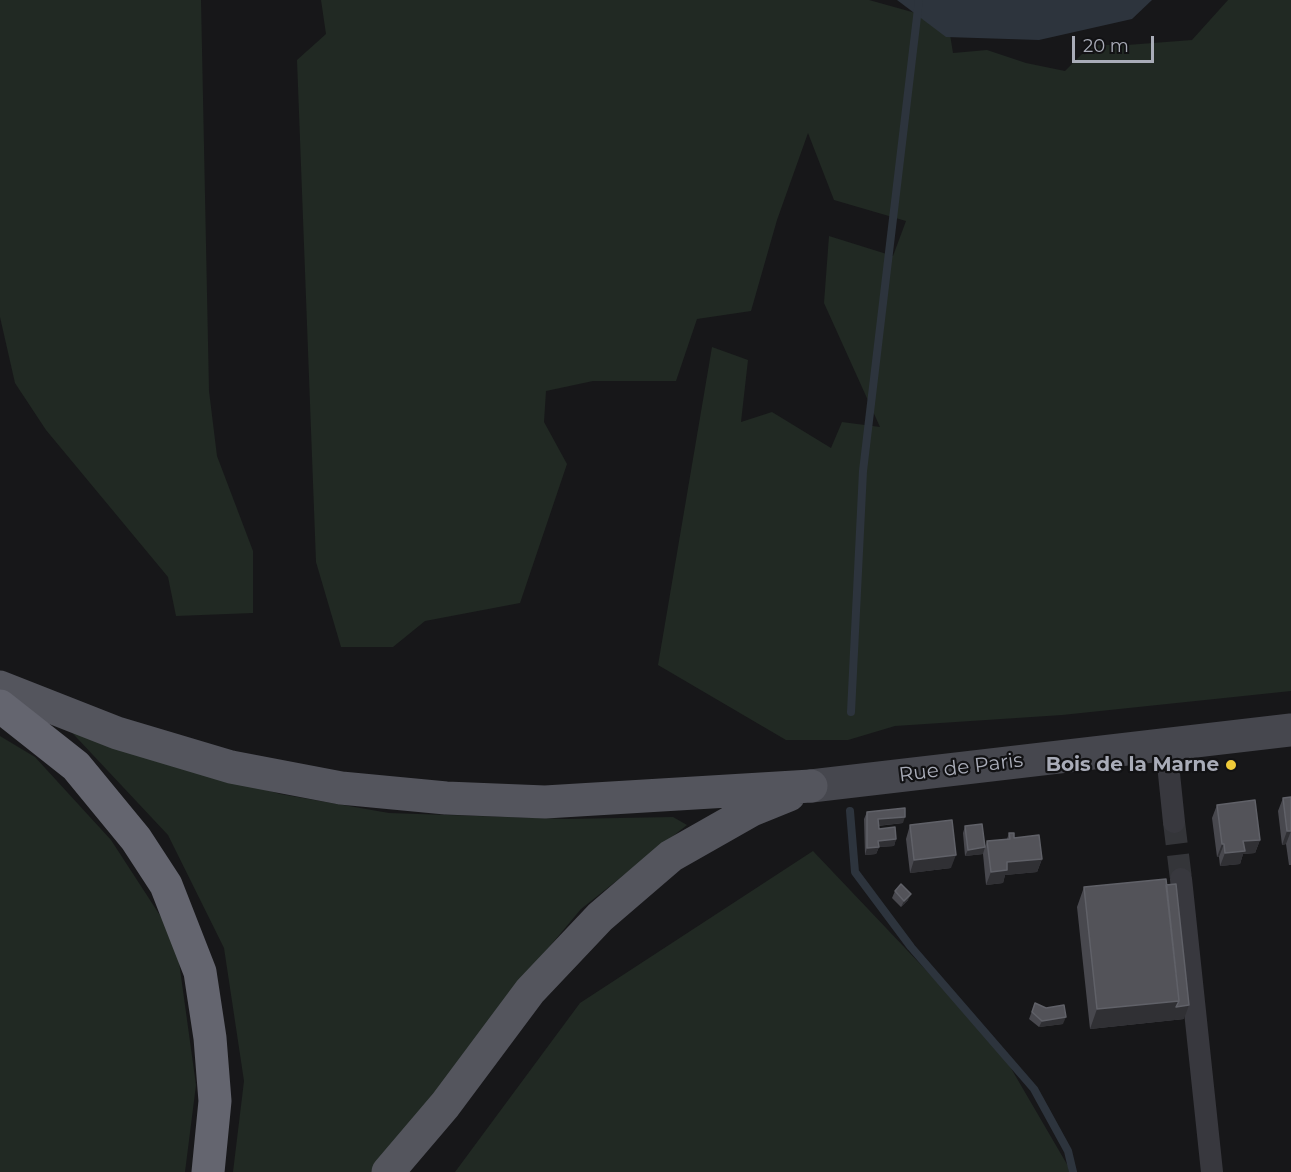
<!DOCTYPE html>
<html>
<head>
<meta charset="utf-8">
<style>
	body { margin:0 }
	#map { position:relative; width:1291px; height:1172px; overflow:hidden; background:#171719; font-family:Montserrat,sans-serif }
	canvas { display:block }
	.scale { position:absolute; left:1072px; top:36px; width:82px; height:27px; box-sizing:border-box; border:3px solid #a9acb8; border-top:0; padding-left:8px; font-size:18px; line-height:21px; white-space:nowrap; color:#a9acb8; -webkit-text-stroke:4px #121214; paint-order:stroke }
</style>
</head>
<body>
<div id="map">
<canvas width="1291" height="1172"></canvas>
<div class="scale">20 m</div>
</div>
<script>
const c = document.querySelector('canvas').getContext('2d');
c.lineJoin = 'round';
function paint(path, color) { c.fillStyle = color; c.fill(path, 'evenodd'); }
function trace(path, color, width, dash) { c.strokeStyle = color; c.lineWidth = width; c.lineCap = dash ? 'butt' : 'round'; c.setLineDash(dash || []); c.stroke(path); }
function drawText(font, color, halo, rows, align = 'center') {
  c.font = font + ' Montserrat,sans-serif'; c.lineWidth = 4.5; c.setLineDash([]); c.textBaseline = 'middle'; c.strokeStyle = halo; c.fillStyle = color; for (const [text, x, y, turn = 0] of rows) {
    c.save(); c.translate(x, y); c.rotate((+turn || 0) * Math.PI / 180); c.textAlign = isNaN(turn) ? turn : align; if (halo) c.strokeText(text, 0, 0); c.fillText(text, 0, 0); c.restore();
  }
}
paint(new Path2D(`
	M 0,0 L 201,0 L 209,391 L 217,456 L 253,551 L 253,613 L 176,616 L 168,577 L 46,430 L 15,383 L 0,317 Z
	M 321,0 L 869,0 L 948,22 L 953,53 L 987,50 L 1026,63 L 1065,71 L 1091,45 L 1127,45 L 1192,40 L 1228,0 L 1291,0 L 1291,691 L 1062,715 L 895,726 L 848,740 L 786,740 L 658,665 L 712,347 L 748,360 L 741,422 L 772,412 L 831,448 L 842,422 L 880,427 L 824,303 L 829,236 L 893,256 L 906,221 L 834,200 L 808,133 L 777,220 L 751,311 L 697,319 L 676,381 L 593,381 L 546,391 L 544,422 L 567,464 L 520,603 L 425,621 L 393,647 L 341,647 L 316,562 L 297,60 L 326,34 Z
	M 62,722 L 146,753 L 280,794 L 389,813 L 566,819 L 673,817 L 687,825 L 581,909 L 509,995 L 436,1095 L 372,1172 L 233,1172 L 244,1081 L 224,948 L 168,835 Z
	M 0,736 L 35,757 L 111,840 L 176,940 L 196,1085 L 185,1172 L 0,1172 Z
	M 813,851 L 998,1046 L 1068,1166 L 1069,1172 L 455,1172 L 580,1003 Z`), '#212923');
paint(new Path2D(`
	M 897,0 L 1152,0 L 1132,19 L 1039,40 L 946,37 Z`), '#2d343d');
trace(new Path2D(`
	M 851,712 L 863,471 L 919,0
	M 850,811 L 855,872 L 911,947 L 1034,1089 L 1068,1151 L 1073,1172`), '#2d343d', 8);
trace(new Path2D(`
	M 1174,822 L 1181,879`), '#343539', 22, [22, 11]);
trace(new Path2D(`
	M 1166,745 L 1174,822
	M 1181,879 L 1212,1172`), '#38383e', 22);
trace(new Path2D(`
	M 811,786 L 1291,730`), '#46474e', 33);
trace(new Path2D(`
	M 0,687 L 117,733 L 231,767 L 341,788 L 446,798 L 545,802 L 811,786
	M 388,1172 L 445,1105 L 530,991 L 600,917 L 671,856 L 752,810 L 789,795`), '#54555d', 33);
trace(new Path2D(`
	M 0,706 L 76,766 L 136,839 L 166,885 L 200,972 L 210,1038 L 215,1101 L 208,1172`), '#64656f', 33);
paint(new Path2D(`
	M 1291,797 L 1291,865 L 1289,865 L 1286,844 L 1282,845 L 1278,811 L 1283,798 Z
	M 1217,805 L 1260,840 L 1255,853 L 1243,854 L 1240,864 L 1220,866 L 1219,857 L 1217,857 L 1212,818 Z
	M 867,812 L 903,823 L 878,826 L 879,829 L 896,839 L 894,846 L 879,847 L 876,854 L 865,855 L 864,819 Z
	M 910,825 L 951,868 L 910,873 L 906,839 Z
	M 965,826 L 985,847 L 987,841 L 1007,839 L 1009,833 L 1042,859 L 1037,872 L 1005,875 L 1003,883 L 986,885 L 983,854 L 965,856 L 963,833 Z
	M 1084,887 L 1184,1019 L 1090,1029 L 1077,907 Z
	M 895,891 L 908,900 L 901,907 L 892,898 Z
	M 1035,1003 L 1063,1024 L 1039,1027 L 1029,1019 Z`), '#48484e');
paint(new Path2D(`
	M 905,817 L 903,823 L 875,826 L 878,819 Z
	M 1287,831 L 1291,831 L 1286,844 L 1282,845 Z
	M 896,839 L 894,846 L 879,847 L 876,854 L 865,855 L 867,848 L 878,841 Z
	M 1260,840 L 1255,853 L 1243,854 L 1240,864 L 1220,866 L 1225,853 L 1243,841 Z
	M 1222,844 L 1224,844 L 1219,857 L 1217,857 Z
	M 985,847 L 983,854 L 965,856 L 968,850 Z
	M 956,855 L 951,868 L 910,873 L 914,860 Z
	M 1042,859 L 1037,872 L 1005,875 L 1003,883 L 986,885 L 991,872 L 1007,862 Z
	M 911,894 L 908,900 L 901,907 L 904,901 Z
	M 1179,1001 L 1189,1005 L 1184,1019 L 1090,1029 L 1097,1009 Z
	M 1066,1017 L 1063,1024 L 1039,1027 L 1042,1021 Z`), '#303034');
const building = new Path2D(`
	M 1291,797 L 1291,831 L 1287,831 L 1283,798 Z
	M 1255,800 L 1260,840 L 1243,841 L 1245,851 L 1225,853 L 1224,844 L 1222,844 L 1217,805 Z
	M 905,808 L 905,817 L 878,819 L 879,829 L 895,827 L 896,839 L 878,841 L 879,847 L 867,848 L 867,812 Z
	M 952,820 L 956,855 L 914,860 L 910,825 Z
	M 982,824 L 985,847 L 968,850 L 965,826 Z
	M 1009,833 L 1014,833 L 1014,838 L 1039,835 L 1042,859 L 1007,862 L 1007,870 L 991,872 L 987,841 L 1010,839 Z
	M 1166,879 L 1179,1001 L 1097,1009 L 1084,887 Z
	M 901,884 L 911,894 L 904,901 L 895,891 Z
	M 1176,884 L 1189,1005 L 1176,1007 L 1179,1001 L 1166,885 Z
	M 1035,1003 L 1046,1008 L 1064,1005 L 1066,1017 L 1042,1021 L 1032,1012 Z`);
paint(building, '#535359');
trace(building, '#606168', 1.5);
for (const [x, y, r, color] of [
	[1231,765,6,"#efca39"]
]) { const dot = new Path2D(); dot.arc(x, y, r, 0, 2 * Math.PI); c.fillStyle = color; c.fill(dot); trace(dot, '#121214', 2); }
drawText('bold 20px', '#a9acb8', '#121214', [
	["Bois de la Marne",1219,765]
], 'right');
drawText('20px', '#a9acb8', '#121214', [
	["Rue de Paris",961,768,-7]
]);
</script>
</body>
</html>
